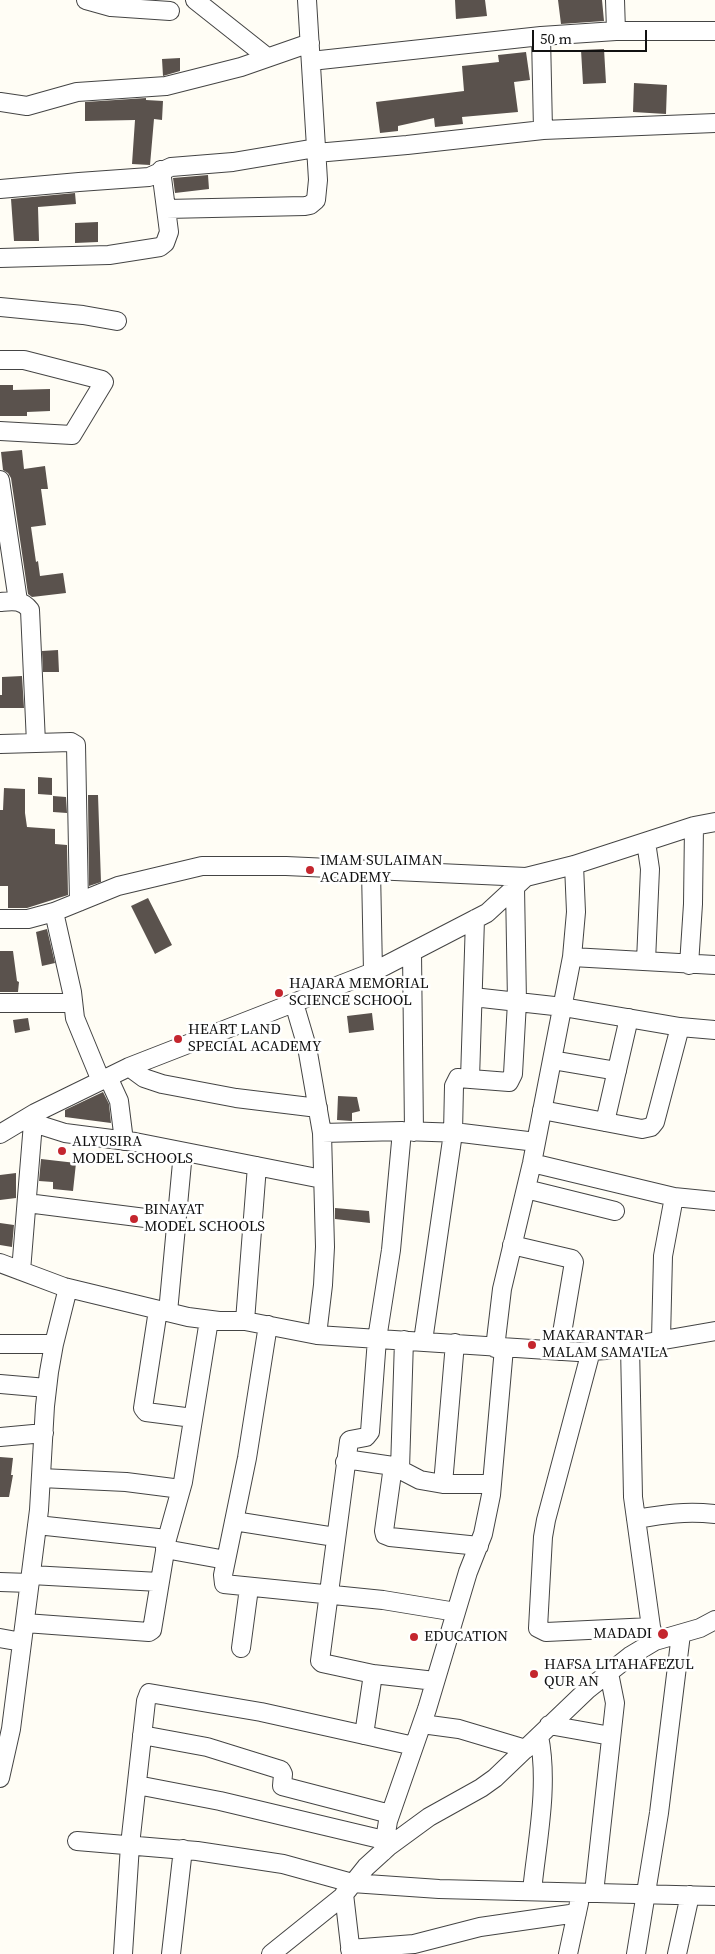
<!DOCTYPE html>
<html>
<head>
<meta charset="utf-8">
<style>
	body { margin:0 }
	#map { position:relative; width:715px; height:1954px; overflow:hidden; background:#fffdf5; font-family:"Source Serif 4",serif }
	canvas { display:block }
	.scale { position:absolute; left:532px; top:30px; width:115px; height:22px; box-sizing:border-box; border:2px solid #111; border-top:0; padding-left:6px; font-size:15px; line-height:18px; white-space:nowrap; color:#111; -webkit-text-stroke:4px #fff; paint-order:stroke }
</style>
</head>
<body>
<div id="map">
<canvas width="715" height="1954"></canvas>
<div class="scale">50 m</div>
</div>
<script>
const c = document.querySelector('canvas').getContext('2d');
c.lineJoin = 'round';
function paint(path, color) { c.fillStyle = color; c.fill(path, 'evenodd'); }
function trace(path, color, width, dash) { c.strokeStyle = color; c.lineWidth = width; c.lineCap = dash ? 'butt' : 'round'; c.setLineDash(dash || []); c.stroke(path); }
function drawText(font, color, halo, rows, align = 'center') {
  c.font = font + ' "Source Serif 4",serif'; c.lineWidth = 5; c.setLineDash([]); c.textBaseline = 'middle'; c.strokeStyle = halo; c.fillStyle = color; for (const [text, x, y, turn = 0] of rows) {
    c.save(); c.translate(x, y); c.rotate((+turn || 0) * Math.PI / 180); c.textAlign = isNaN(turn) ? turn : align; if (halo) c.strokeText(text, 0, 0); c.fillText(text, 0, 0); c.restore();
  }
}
paint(new Path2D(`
	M 455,0 L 485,0 L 487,16 L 456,19 Z
	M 558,0 L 602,0 L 604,21 L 561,24 Z
	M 604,49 L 606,83 L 583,84 L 581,50 Z
	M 526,52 L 530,80 L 514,82 L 518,112 L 462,117 L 463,124 L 435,127 L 434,118 L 398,126 L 398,131 L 380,133 L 376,102 L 464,91 L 462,66 L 499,62 L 498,55 Z
	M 180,58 L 180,71 L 163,76 L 162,59 Z
	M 634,83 L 667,85 L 666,114 L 633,112 Z
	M 146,98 L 146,100 L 163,101 L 162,120 L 154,119 L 150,165 L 132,164 L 135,120 L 85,121 L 85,102 Z
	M 208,175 L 209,189 L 175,193 L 173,178 Z
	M 75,193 L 76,204 L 38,207 L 39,241 L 14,241 L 11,199 Z
	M 98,222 L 98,242 L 75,243 L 75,223 Z
	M 0,385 L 13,385 L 13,390 L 50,389 L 50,411 L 27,412 L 27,416 L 0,416 Z
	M 22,450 L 24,469 L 45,466 L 48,489 L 41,489 L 46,525 L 31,527 L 36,562 L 38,561 L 40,576 L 63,573 L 66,593 L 32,597 L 28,594 L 11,478 L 8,473 L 3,470 L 1,452 Z
	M 58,650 L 59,672 L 43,672 L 42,651 Z
	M 22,676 L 24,708 L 0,708 L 0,695 L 2,695 L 2,677 Z
	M 38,777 L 52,778 L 52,795 L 38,794 Z
	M 4,788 L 25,789 L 25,813 L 27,827 L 55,829 L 55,844 L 67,845 L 68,895 L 27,908 L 8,908 L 8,886 L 0,886 L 0,810 L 3,810 Z
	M 88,795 L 98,795 L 101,882 L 89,886 Z
	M 53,796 L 66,797 L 67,813 L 53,812 Z
	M 148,898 L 172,945 L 155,954 L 131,906 Z
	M 47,929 L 55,963 L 42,966 L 36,932 Z
	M 0,951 L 13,951 L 17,981 L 19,982 L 18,992 L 0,992 Z
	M 372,1013 L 374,1030 L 349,1033 L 347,1016 Z
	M 28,1018 L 30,1030 L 15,1033 L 13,1020 Z
	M 103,1092 L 109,1104 L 111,1123 L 65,1117 L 65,1110 Z
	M 338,1096 L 357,1097 L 360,1111 L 352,1113 L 352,1121 L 337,1120 Z
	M 41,1159 L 76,1163 L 73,1191 L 53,1189 L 53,1182 L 39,1181 Z
	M 16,1173 L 16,1198 L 0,1200 L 0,1175 Z
	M 335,1208 L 369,1211 L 370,1223 L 335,1219 Z
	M 0,1223 L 14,1225 L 12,1247 L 0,1245 Z
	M 0,1457 L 13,1458 L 11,1475 L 13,1475 L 9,1497 L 0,1497 Z`), '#5a524d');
const street = new Path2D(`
	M 86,0 L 111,7 L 170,11
	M 195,0 L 267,57
	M 615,0 L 616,31
	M 541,36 L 543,130
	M 311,61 L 541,36 L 616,31 L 715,31
	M 0,102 L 27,106 L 77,92 L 166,86 L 241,67 L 310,43
	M 316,153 L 407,145 L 543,130 L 715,123
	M 0,189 L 79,182 L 149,177 L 171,167 L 233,162 L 316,148
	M 166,209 L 305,206 L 310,205 L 316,200 L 318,180 L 307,0
	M 0,258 L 109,255 L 160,247 L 165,243 L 169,232 L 161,170
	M 0,307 L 83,315 L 117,321
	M 0,360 L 24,360 L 102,380 L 104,382 L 72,435 L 0,431
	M 0,480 L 18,601
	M 0,602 C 12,601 22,599 30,610 L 36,743
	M 0,744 L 71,742 L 76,745 L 79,902
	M 646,842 L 650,869 L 646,961
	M 371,870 L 373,972
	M 54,912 L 72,992 L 75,1018 L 101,1081
	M 0,919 L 28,919 L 54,912 L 118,886 L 202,866 L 286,866 L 526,877 L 574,865 L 694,826 L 715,822
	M 412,952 L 414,1132
	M 572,957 L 715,965
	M 689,965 L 693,904 L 694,826
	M 473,997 L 563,1007 L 680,1027 L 715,1030
	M 0,1003 L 73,1003
	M 294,1003 L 307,1047 L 322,1133 L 325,1247 L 323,1285 L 317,1335
	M 552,1060 L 617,1071
	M 129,1067 L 144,1078 L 162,1084 L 236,1098 L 318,1108
	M 108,1077 L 119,1101 L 124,1141
	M 470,1079 L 475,919
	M 542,1110 L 642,1129 L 651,1127 L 655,1122 L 680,1027
	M 24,1120 L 65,1133 L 135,1142 L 322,1179
	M 605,1122 L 629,1018
	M 402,1131 L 391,1250 L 377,1339 L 370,1432 L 366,1437 L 350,1440 L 349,1441 L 320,1661 L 322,1663 L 373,1674 L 435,1681
	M 322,1133 L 402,1131 L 462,1133 L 536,1142
	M 0,1134 L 35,1113 L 129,1067 L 373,972 L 487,913 L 526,877
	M 532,1163 L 674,1197 L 715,1201
	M 526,1189 L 615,1211
	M 27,1203 L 177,1222
	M 512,1245 L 572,1259 L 574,1262 L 559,1351
	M 0,1263 L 64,1287 L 188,1317 L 219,1321 L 245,1321 L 317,1335 L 578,1352 L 606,1350 L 715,1331
	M 21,1271 L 33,1123
	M 158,1310 L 143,1408 L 146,1412 L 193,1418
	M 168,1312 L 183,1152
	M 245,1321 L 257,1166
	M 268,1325 L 247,1458 L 223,1575 L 224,1584 L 383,1600 L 456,1612
	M 661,1339 L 663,1256 L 674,1197
	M 423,1341 L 453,1133 L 454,1086 L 458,1078 L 509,1082 L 513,1074 L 517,1002 L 515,887
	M 0,1344 L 54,1344
	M 630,1346 L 633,1497 L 651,1627 L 654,1638
	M 495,1348 L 502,1289 L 532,1163 L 572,957 L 576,912 L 574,865
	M 591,1351 L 546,1520 L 543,1537 L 538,1628 L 546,1632 L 651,1627
	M 0,1384 L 47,1388
	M 0,1437 L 44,1433
	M 345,1462 L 352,1460 L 393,1466 L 420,1480 L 443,1484 L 492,1484
	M 393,1466 L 384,1531 L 385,1535 L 390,1537 L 479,1546
	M 400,1469 L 404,1340
	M 41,1478 L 126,1482 L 181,1489
	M 443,1484 L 455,1343
	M 636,1519 C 666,1514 685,1511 715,1514
	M 234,1521 L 335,1537
	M 37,1525 L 167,1539
	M 165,1549 L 226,1560
	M 31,1575 L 159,1582
	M 0,1582 L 30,1583
	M 25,1623 L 149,1632 L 152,1630 L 167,1539 L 183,1482 L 209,1320
	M 0,1638 L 22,1642
	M 241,1648 L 249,1588
	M 422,1724 L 459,1729 L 526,1749
	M 549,1725 L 611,1736
	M 142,1735 L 207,1747 L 281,1770 L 283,1774 L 282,1786 L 390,1814
	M 364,1735 L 373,1674
	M 0,1778 L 11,1729 L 39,1510 L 45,1406 L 49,1372 L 54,1344 L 68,1288
	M 137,1785 L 220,1801 L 384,1840
	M 77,1841 L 197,1851 L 283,1864 L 352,1883 L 439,1889 L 715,1896
	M 383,1852 L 388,1821 L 427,1709 L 468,1572 L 483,1534 L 491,1495 L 504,1348
	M 532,1891 C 537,1841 549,1786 539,1736
	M 594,1893 L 615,1703 L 609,1673
	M 344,1894 L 351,1954
	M 350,1949 L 414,1944 L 480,1927 L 577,1913
	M 123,1954 L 130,1845 L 146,1701 L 149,1693 L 261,1712 L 414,1746
	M 171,1954 L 183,1849
	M 271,1954 L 342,1897 L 366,1867 L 388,1847 L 429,1817 L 481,1788 L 495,1778 L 587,1690 L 630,1656 L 655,1641 L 700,1628 L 715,1620
	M 568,1954 L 579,1903
	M 636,1954 L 659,1813 L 681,1634
	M 677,1954 L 690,1895`);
trace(street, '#444', 20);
trace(street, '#fff', 18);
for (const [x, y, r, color] of [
	[310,870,5,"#c4262e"],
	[279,993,5,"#c4262e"],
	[178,1039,5,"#c4262e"],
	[62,1151,5,"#c4262e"],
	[134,1219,5,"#c4262e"],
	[532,1345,5,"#c4262e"],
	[663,1634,6,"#c4262e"],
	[414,1637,5,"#c4262e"],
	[534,1674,5,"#c4262e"]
]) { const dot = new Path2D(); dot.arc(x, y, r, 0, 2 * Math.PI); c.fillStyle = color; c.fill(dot); trace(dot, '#fff', 2); }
drawText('15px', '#111', '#fff', [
	["IMAM SULAIMAN",320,861],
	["ACADEMY",320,878],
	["HAJARA MEMORIAL",289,984],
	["SCIENCE SCHOOL",289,1001],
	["HEART LAND",188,1030],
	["SPECIAL ACADEMY",188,1047],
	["ALYUSIRA",72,1142],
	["MODEL SCHOOLS",72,1159],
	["BINAYAT",144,1210],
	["MODEL SCHOOLS",144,1227],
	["MAKARANTAR",542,1336],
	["MALAM SAMA'ILA",542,1353],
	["MADADI",652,1634,"right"],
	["EDUCATION",424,1637],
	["HAFSA LITAHAFEZUL",544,1665],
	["QUR AN",544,1682]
], 'left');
</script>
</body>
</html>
